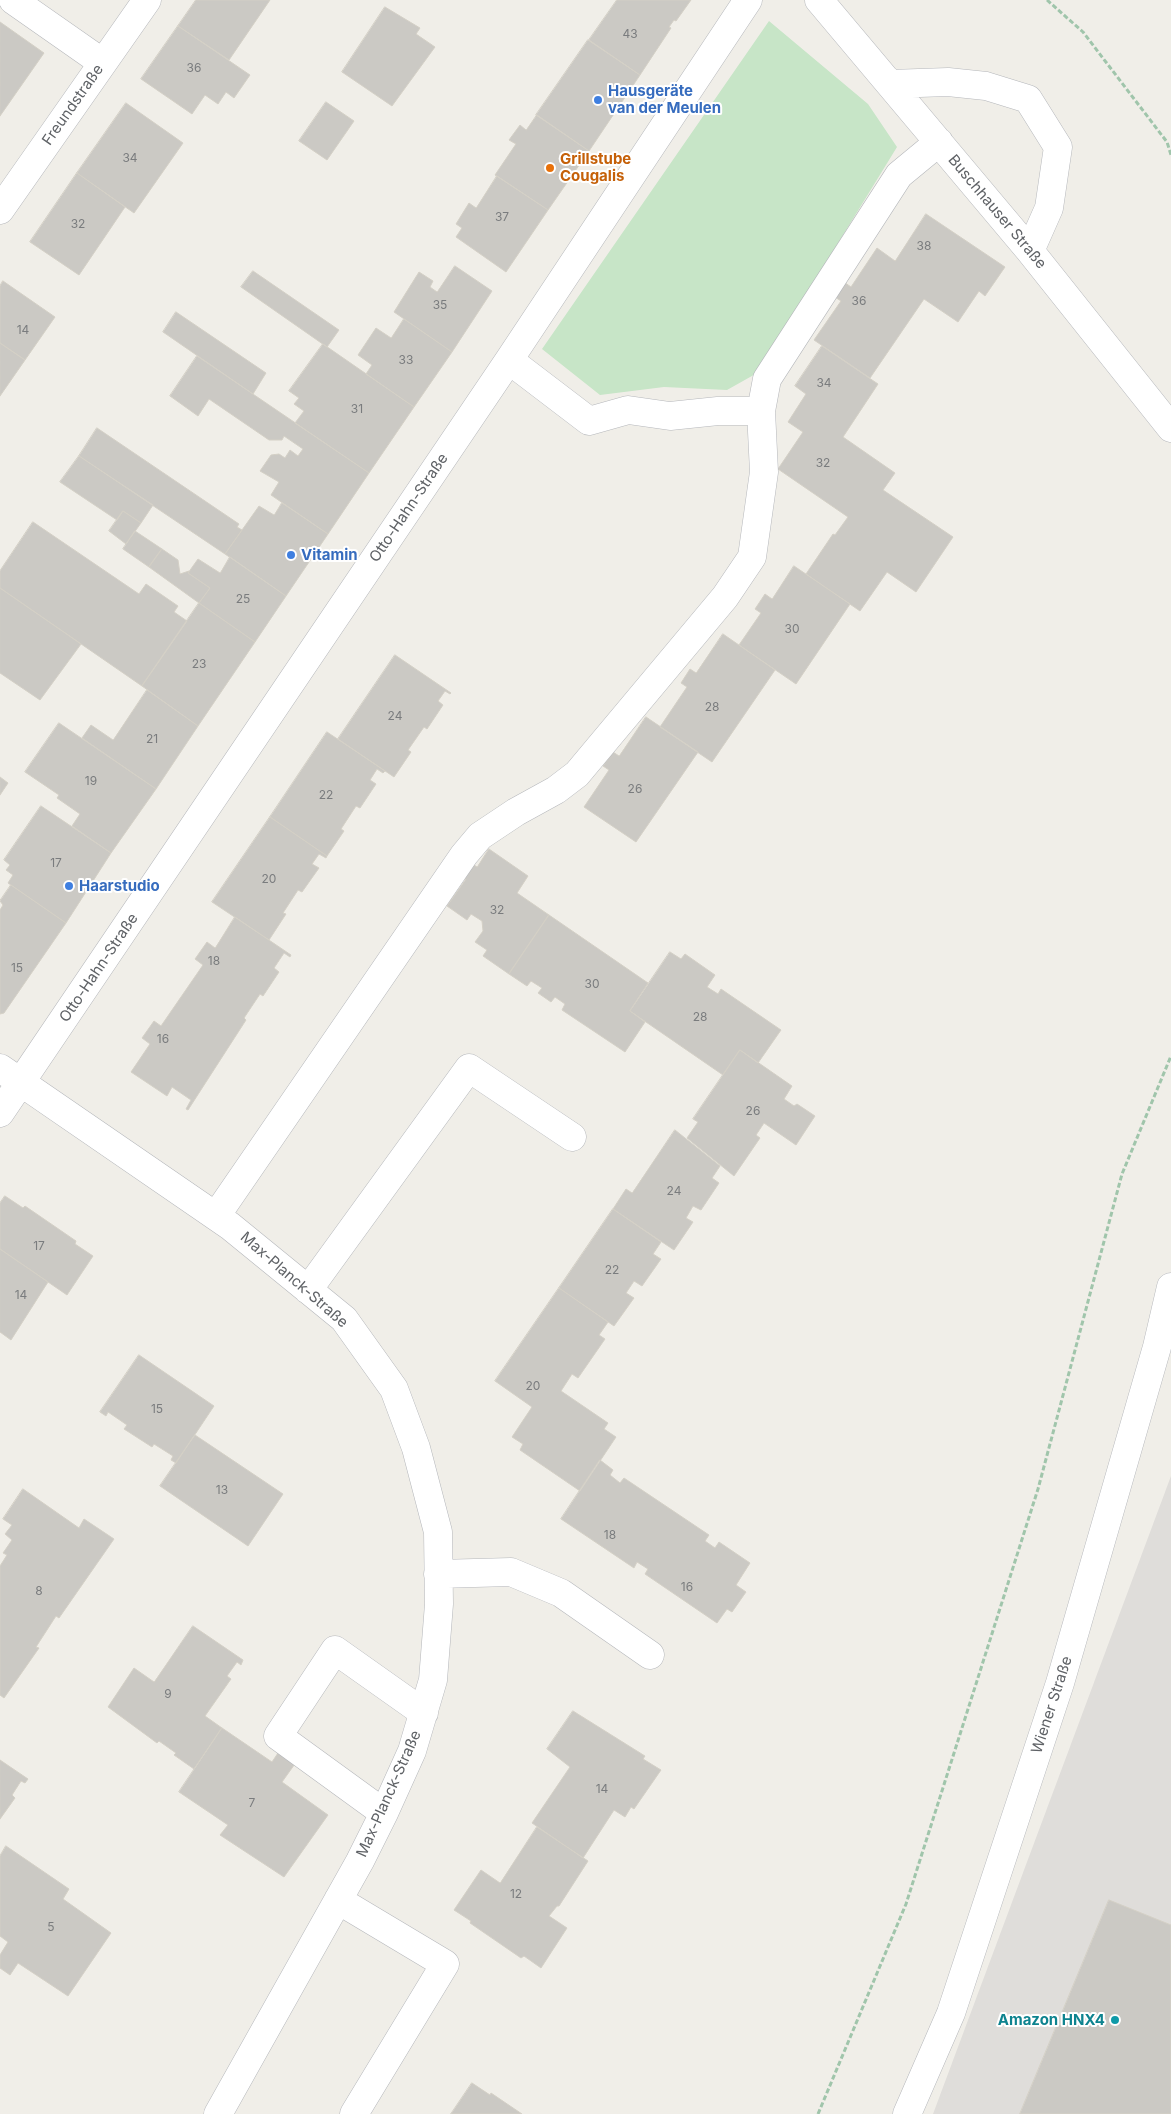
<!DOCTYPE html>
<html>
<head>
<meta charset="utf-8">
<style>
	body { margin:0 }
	canvas { display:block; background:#f0eee8 }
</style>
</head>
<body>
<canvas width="1171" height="2114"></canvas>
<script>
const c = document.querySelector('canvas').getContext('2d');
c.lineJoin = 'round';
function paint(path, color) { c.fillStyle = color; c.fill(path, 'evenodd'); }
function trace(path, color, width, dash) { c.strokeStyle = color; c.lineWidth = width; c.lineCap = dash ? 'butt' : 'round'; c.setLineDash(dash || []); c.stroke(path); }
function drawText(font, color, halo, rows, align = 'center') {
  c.font = font + ' Inter,sans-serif'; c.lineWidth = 4; c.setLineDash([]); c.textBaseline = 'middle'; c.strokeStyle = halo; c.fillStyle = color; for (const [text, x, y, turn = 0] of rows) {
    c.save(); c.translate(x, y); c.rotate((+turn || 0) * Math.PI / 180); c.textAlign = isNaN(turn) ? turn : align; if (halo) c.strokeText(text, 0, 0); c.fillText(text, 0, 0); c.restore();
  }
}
paint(new Path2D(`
	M 1171,1476 L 1171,2114 L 933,2114 Z`), '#dfddda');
paint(new Path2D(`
	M 769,21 L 868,104 L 897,147 L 759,372 L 727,390 L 664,387 L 600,395 L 542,349 Z`), '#c7e5c7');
const building = new Path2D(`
	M 196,0 L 270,0 L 229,60 L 178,26 Z
	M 617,0 L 691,0 L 676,21 L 674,20 L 669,27 L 671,28 L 640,75 L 589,40 Z
	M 385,7 L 420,28 L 416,34 L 435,47 L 392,106 L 342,72 Z
	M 0,22 L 44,53 L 0,116 Z
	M 178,26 L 250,75 L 234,98 L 226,92 L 218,104 L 205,95 L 192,114 L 141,79 Z
	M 588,40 L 640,75 L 589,151 L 536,115 Z
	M 326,102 L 354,121 L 327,160 L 299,141 Z
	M 126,103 L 183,143 L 134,213 L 77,173 Z
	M 537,115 L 589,151 L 548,210 L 495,175 L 516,144 L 509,140 L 520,125 L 526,130 Z
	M 77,173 L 125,207 L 79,275 L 30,242 Z
	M 497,176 L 548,210 L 506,272 L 456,237 L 462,228 L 456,224 L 469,203 L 476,208 Z
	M 926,214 L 1005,267 L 985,296 L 979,291 L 958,322 L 924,299 L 870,378 L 814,340 L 841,301 L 835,297 L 844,282 L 851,287 L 877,248 L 895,261 Z
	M 455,266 L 492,291 L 452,352 L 394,312 L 419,272 L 433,281 L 430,287 L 437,292 Z
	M 253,271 L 339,330 L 327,347 L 241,287 Z
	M 3,281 L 55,317 L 25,360 L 0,343 L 0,286 Z
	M 176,312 L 266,373 L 253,394 L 163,332 Z
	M 404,319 L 452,352 L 414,407 L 366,374 L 372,365 L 358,355 L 376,328 L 391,338 Z
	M 0,343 L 25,360 L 0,396 Z
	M 323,344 L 414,407 L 369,473 L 295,423 L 304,411 L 294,404 L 299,398 L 289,391 Z
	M 822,346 L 878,384 L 843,437 L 895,473 L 883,490 L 953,537 L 916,592 L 887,572 L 860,611 L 806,574 L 833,534 L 835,535 L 848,517 L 778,469 L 803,432 L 788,422 L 806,394 L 795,386 Z
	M 197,356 L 369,473 L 328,534 L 271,495 L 279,482 L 260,471 L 271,455 L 279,454 L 285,458 L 290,450 L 298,456 L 303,449 L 284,436 L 282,440 L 269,440 L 209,399 L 198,416 L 170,396 Z
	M 97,428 L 239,524 L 237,527 L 242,530 L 225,554 L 79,456 Z
	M 79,456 L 153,505 L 141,523 L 123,511 L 117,520 L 60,482 Z
	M 282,503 L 328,534 L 286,596 L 225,554 L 259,506 L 274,515 Z
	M 123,511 L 141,523 L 126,544 L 109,531 Z
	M 33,522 L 139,594 L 146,584 L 178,606 L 174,612 L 187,621 L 142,686 L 0,588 L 0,571 Z
	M 135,531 L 162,549 L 149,567 L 123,549 Z
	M 162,549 L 178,560 L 180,574 L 189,571 L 188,573 L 210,588 L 199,603 L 149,567 Z
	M 230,557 L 286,596 L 255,642 L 199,603 L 210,588 L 188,573 L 198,559 L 220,573 Z
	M 794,566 L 850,604 L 796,684 L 739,645 L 761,613 L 755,609 L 765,594 L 772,599 Z
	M 0,588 L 81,644 L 40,700 L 0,673 Z
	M 199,603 L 255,642 L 198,726 L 142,686 Z
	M 723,634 L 775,670 L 712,762 L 660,727 L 687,687 L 681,683 L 690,669 L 696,673 Z
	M 395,655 L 451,693 L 450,694 L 445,691 L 438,701 L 443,705 L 427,729 L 424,727 L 408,750 L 411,752 L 394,777 L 338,739 Z
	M 147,690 L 198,726 L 156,789 L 82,738 L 91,725 L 113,740 Z
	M 646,717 L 698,752 L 636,842 L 584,807 L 609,770 L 603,766 L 613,752 L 619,756 Z
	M 59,723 L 156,789 L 111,853 L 72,826 L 80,814 L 57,798 L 59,795 L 25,772 Z
	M 327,732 L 385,771 L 383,773 L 377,769 L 370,780 L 376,784 L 360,808 L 356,806 L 341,829 L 344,831 L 327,856 L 270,817 Z
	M 0,777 L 8,783 L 0,795 Z
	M 41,806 L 111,853 L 66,923 L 8,883 L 13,875 L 6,870 L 10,865 L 4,860 Z
	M 270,817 L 327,856 L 326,858 L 319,854 L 312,864 L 319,868 L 302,892 L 298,890 L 283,913 L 286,914 L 269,940 L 212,902 Z
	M 489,849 L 528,876 L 517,893 L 549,915 L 509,974 L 483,956 L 487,950 L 475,942 L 483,931 L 482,921 L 471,914 L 467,920 L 447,906 L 466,879 L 462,876 L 471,863 L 477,867 Z
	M 11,885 L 66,923 L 4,1013 L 0,1014 L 0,910 L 3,905 L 0,901 Z
	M 549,915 L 648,983 L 630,1011 L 645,1022 L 625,1052 L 562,1010 L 565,1004 L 555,997 L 551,1002 L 538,993 L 542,988 L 531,981 L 527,986 L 509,974 Z
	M 235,917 L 291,955 L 290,957 L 284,953 L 274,968 L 279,972 L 263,996 L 260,994 L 244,1018 L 246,1020 L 188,1110 L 186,1109 L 191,1100 L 172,1087 L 167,1096 L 131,1072 L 150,1044 L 142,1038 L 154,1021 L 161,1026 L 203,965 L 195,959 L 207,942 L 215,948 Z
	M 670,952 L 681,959 L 685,954 L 715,975 L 707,987 L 718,994 L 721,989 L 781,1030 L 758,1063 L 740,1050 L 723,1075 L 630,1011 Z
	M 740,1050 L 792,1086 L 784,1099 L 794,1106 L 797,1104 L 815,1116 L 796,1145 L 764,1123 L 756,1135 L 760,1138 L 734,1176 L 687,1138 L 698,1122 L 693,1119 Z
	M 675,1130 L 720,1166 L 712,1178 L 719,1183 L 701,1210 L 693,1206 L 686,1218 L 693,1222 L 674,1250 L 613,1209 L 626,1189 L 632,1193 Z
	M 5,1196 L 23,1208 L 25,1206 L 76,1241 L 75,1244 L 93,1256 L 67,1295 L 0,1249 L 0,1203 Z
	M 613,1209 L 661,1242 L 653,1254 L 661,1259 L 642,1286 L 634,1281 L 626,1293 L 634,1298 L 614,1326 L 559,1288 Z
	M 0,1249 L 48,1282 L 11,1340 L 0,1332 Z
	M 559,1288 L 608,1322 L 599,1335 L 605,1339 L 578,1378 L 572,1374 L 561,1391 L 608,1423 L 604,1429 L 616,1437 L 580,1491 L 520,1450 L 523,1444 L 512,1437 L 532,1407 L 495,1381 Z
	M 139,1355 L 214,1406 L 176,1463 L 171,1460 L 173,1456 L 154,1444 L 152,1447 L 124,1429 L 127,1425 L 108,1412 L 106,1416 L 100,1412 Z
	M 195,1435 L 283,1494 L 248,1546 L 160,1486 Z
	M 600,1460 L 613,1470 L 610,1475 L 620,1483 L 624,1478 L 709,1535 L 705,1541 L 715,1548 L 719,1542 L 750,1563 L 736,1585 L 746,1592 L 732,1612 L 727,1609 L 717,1623 L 645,1574 L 648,1569 L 637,1562 L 634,1568 L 561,1519 Z
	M 23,1489 L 79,1528 L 84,1519 L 114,1539 L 59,1618 L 56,1616 L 36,1647 L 39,1648 L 4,1698 L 0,1695 L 0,1566 L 7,1555 L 3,1553 L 12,1540 L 5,1534 L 12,1525 L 3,1519 Z
	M 193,1626 L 243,1660 L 241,1665 L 237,1662 L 227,1676 L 231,1679 L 205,1716 L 222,1728 L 194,1769 L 174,1755 L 176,1753 L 159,1741 L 157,1743 L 108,1707 L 134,1668 L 154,1682 Z
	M 573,1711 L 645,1756 L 643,1759 L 661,1770 L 634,1809 L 631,1807 L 625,1817 L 614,1810 L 583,1858 L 532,1823 L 570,1767 L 547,1749 Z
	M 222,1728 L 272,1762 L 280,1750 L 297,1761 L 282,1782 L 328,1815 L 284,1877 L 220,1835 L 228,1825 L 179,1792 Z
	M 0,1760 L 28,1779 L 25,1783 L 21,1781 L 12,1795 L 15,1798 L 0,1819 Z
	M 537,1827 L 588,1861 L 559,1906 L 557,1906 L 549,1916 L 567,1928 L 541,1968 L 524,1956 L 521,1958 L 470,1923 L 471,1921 L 454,1910 L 481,1870 L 500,1883 Z
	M 6,1846 L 69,1889 L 63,1899 L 111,1933 L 68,1996 L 18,1963 L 10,1975 L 0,1968 L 0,1955 L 8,1942 L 0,1936 L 0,1856 Z
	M 1109,1900 L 1171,1925 L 1171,2114 L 1020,2114 Z
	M 472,2083 L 490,2095 L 491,2093 L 522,2114 L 451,2114 Z`);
paint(building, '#cbc9c4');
trace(building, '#d4d0c6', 1);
const minor = new Path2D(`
	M 13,0 L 103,63
	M 819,0 L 1030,251 L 1171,428
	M 890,84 L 948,82 L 986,86 L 1028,99 L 1058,147 L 1049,208 L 1030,251
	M 0,210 L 147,0
	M 761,411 L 767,379 L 899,175 L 939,142
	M 0,1068 L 230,1226 L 344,1319 L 394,1389 L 416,1448 L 438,1532 L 439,1604 L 433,1680 L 412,1751 L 384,1813 L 360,1861 L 218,2114
	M 0,1113 L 509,360 L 748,0
	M 216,1216 L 464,855 L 480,836 L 516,812 L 556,790 L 577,774 L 725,597 L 752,557 L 764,472 L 761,411 L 718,411 L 670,416 L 628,410 L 589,421 L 509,360
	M 308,1290 L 469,1068 L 572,1137
	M 438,1574 L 511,1572 L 561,1593 L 650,1655
	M 384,1813 L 278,1736 L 335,1650 L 424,1713
	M 338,1900 L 445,1964 L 354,2114
	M 907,2114 L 951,2013 L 1060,1683 L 1157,1347 L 1171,1287`);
trace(minor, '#b5b7bb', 29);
trace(new Path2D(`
	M 1047,0 L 1083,32 L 1167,142 L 1171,155
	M 818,2114 L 906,1904 L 1038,1489 L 1122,1174 L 1171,1056`), '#a0c5ab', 3, [5, 2.5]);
trace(minor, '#fff', 28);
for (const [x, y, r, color] of [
	[598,100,5,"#3f7fe0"],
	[550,168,5,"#e8710a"],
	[291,555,5,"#3f7fe0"],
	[69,886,5,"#3f7fe0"],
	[1115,2020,5,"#0f9aa8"]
]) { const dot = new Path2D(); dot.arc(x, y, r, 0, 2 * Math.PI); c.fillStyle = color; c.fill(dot); trace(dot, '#fff', 2); }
drawText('12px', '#7a7c7e', null, [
	["43",630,34],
	["36",194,68],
	["34",130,158],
	["37",502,217],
	["32",78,224],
	["38",924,246],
	["36",859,301],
	["35",440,305],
	["14",23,330],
	["33",406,360],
	["34",824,383],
	["31",357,409],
	["32",823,463],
	["25",243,599],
	["30",792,629],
	["23",199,664],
	["28",712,707],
	["24",395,716],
	["21",152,739],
	["19",91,781],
	["26",635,789],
	["22",326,795],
	["17",56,863],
	["20",269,879],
	["32",497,910],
	["18",214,961],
	["15",17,968],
	["30",592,984],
	["28",700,1017],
	["16",163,1039],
	["26",753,1111],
	["24",674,1191],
	["17",39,1246],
	["22",612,1270],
	["14",21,1295],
	["20",533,1386],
	["15",157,1409],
	["13",222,1490],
	["18",610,1535],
	["16",687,1587],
	["8",39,1591],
	["9",168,1694],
	["14",602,1789],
	["7",252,1803],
	["12",516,1894],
	["5",51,1927]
]);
drawText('bold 15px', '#366cbe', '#fff', [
	["Hausgeräte",608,91],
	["van der Meulen",608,108],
	["Vitamin",301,555],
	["Haarstudio",79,886]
], 'left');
drawText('15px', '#5f6266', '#fff', [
	["Freundstraße",73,105,-55],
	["Buschhauser Straße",997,212,50],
	["Otto-Hahn-Straße",409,508,-56],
	["Otto-Hahn-Straße",99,968,-56],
	["Max-Planck-Straße",294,1280,41],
	["Wiener Straße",1052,1705,-72],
	["Max-Planck-Straße",389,1794,-66]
]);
drawText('bold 15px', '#c56008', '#fff', [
	["Grillstube",560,159],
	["Cougalis",560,176]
], 'left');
drawText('bold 15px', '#0d838f', '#fff', [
	["Amazon HNX4",1105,2020]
], 'right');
</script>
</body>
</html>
